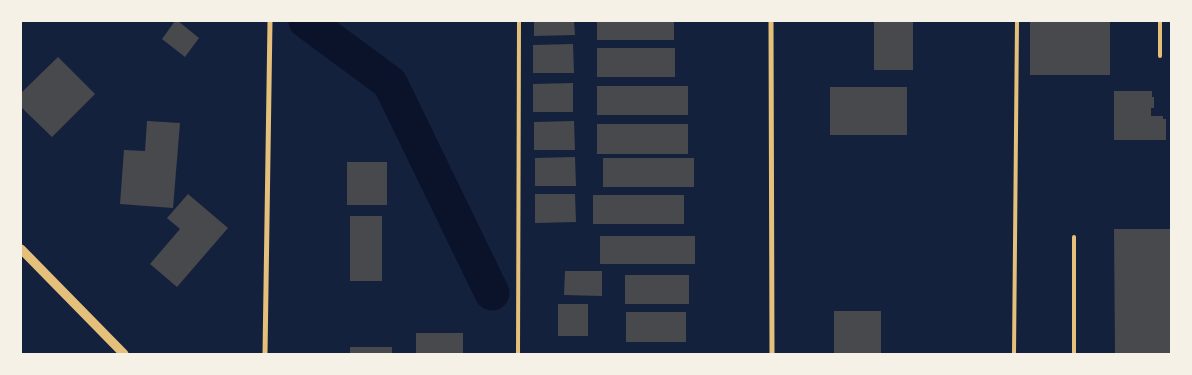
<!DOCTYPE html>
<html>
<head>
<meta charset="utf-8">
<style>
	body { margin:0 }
	#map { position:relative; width:1192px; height:375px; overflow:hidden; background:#14213d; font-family:Rubik,sans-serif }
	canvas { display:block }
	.frame { position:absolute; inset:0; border:22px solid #f6f1e7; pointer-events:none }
</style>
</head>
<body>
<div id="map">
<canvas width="1192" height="375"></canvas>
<div class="frame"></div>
</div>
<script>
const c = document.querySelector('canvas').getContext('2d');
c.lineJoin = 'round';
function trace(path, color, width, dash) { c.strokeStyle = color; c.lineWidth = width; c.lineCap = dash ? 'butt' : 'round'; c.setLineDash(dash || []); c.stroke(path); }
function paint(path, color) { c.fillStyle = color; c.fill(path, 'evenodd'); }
trace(new Path2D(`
	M 306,21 L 390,83 L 492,293`), '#0b132b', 35);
paint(new Path2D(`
	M 175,21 L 178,21 L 199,38 L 185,57 L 162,39 Z
	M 534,21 L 574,21 L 575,35 L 534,36 Z
	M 597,21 L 674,21 L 674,40 L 597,40 Z
	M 874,21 L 913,21 L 913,70 L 874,70 Z
	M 1030,21 L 1110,21 L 1110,75 L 1030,75 Z
	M 573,44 L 574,73 L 533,73 L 533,45 Z
	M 597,48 L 675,48 L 675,77 L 597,77 Z
	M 58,57 L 95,94 L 52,137 L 21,107 L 21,93 Z
	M 573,83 L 573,112 L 533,112 L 533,84 Z
	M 597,86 L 688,86 L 688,115 L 597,115 Z
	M 830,87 L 907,87 L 907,135 L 830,135 Z
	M 1114,91 L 1152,91 L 1152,97 L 1154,97 L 1154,108 L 1151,108 L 1151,116 L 1163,116 L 1163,119 L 1166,119 L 1166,140 L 1114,140 Z
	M 147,121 L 180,123 L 173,208 L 120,204 L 124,150 L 145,151 Z
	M 574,121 L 575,150 L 534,150 L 534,122 Z
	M 597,124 L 688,124 L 688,154 L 597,154 Z
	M 575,157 L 576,186 L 535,186 L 535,158 Z
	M 603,158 L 694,158 L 694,187 L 603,187 Z
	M 347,162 L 387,162 L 387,205 L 347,205 Z
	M 188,194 L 228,228 L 177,287 L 150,264 L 180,229 L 167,218 Z
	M 535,194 L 575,194 L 576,222 L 535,223 Z
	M 593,195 L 684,195 L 684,224 L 593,224 Z
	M 350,216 L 382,216 L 382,281 L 350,281 Z
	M 1114,229 L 1171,229 L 1171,354 L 1115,354 Z
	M 600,236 L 695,236 L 695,264 L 600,264 Z
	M 565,271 L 602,271 L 602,296 L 564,295 Z
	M 625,275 L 689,275 L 689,304 L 625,304 Z
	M 558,304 L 588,304 L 588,336 L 558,336 Z
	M 834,311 L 881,311 L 881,354 L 834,354 Z
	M 626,312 L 686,312 L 686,342 L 626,342 Z
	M 416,333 L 463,333 L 463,354 L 416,354 Z
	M 350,347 L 392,347 L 392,354 L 350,354 Z`), '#48494c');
trace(new Path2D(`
	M 1160,21 L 1160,56
	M 1074,237 L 1074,354
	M 518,354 L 519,21
	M 1014,354 L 1017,21`), '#e5c07b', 4);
trace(new Path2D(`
	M 771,21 L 772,354
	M 265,354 L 270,21`), '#e5c07b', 5);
trace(new Path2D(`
	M 21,249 L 124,354`), '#e5c07b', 9);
</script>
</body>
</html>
